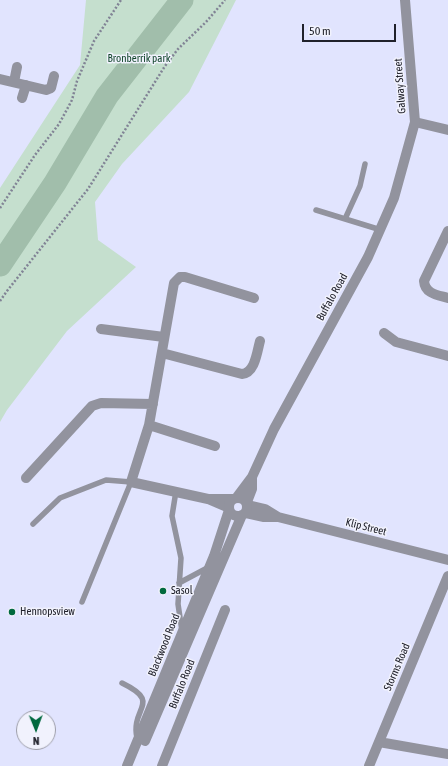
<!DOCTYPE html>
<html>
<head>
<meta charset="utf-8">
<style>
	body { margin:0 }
	#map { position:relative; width:448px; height:766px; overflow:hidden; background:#e1e4fe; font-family:"Asap Condensed",sans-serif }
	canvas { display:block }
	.north { position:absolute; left:16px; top:710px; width:40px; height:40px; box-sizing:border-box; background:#f1f2fd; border:1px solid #9d9ea9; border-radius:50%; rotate:179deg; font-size:11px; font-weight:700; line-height:16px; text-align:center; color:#20212b }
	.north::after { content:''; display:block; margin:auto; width:14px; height:18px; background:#00693e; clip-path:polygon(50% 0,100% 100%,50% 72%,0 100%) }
	.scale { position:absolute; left:302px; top:24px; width:94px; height:18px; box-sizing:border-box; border:2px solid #20212b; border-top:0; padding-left:5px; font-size:12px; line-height:14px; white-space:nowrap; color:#20212b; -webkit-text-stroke:3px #f1f2fd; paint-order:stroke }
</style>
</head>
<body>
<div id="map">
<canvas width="448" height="766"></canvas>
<div class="north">N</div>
<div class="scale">50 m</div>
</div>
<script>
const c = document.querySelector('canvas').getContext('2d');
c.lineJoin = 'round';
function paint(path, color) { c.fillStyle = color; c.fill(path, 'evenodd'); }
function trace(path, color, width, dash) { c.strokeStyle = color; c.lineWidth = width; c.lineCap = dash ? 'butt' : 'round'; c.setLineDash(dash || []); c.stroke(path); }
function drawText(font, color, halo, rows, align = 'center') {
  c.font = font + ' "Asap Condensed",sans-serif'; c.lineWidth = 3; c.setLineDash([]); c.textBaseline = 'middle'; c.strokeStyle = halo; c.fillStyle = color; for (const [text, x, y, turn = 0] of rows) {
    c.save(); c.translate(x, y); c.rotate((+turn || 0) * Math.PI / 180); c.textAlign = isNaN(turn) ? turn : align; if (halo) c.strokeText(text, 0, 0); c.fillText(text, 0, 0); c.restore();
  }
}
paint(new Path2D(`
	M 86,0 L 236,0 L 189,92 L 122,164 L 95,202 L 98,240 L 136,267 L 67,331 L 7,410 L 0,422 L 0,188 L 80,65 Z`), '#c5dfce');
trace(new Path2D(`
	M 0,265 L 55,183 L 107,96 L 182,0`), '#a1beab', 23);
trace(new Path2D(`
	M 0,208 L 35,155 L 59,124 L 72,100 L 77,81 L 94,41 L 121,0
	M 0,301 L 7,291 L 88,189 L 165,66 L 178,49 L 206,22 L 225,0`), '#818395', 2.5, [2, 2]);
trace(new Path2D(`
	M 316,210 L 381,230
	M 345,219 L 360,186 L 365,164
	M 176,491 L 172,516 L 181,558 L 178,604 L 182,631
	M 33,524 L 60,498 L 106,480 L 131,482 L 82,602
	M 179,583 L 209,567
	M 122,683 C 163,703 130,707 137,738`), '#92939e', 5.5);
trace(new Path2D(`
	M 0,79 L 46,90 L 51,88 L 54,76
	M 14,82 L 17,67
	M 22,98 L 26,85
	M 415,122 L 448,130
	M 448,231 L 424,281 C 425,294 438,295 448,298
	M 101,329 L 164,337
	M 384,333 L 396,342 L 448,356
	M 162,353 L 242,374 C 255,373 257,352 260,341
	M 149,425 L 215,446
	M 26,478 L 92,406 L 101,403 L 153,404
	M 208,499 L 233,499
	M 248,505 L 265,509 L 278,517
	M 229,508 L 208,499 L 131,482 L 149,425 L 174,283 L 180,277 L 185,277 L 254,298
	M 246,513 L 264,517 L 278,517 L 448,560
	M 379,742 L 448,754
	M 162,766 L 225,610
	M 369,766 L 448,576`), '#92939e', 10);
trace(new Path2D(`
	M 237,497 L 252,477 L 274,429 L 368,257 L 394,198 L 415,122 L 405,0
	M229 507a9 9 0 1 1 18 0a9 9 0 1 1-18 0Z
	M 247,502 L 252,489 L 252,477
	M 145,741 L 242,515
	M 127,766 L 214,556 L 229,510`), '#92939e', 10);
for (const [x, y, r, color] of [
	[163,591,4,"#00693e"],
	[12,612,4,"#00693e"]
]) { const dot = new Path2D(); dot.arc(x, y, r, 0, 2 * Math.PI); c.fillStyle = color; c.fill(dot); trace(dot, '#f1f2fd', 1.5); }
drawText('11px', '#12462c', '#f1f2fd', [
	["Bronberrik park",139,59]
]);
drawText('11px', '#20212b', '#f1f2fd', [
	["Galway Street",400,86,-94],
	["Buffalo Road",332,297,-61],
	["Klip Street",366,527,14],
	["Blackwood Road",164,645,-68],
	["Storms Road",397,667,-67],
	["Buffalo Road",182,684,-68]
]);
drawText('11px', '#20212b', '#f1f2fd', [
	["Sasol",171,591],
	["Hennopsview",20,612]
], 'left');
</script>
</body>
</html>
